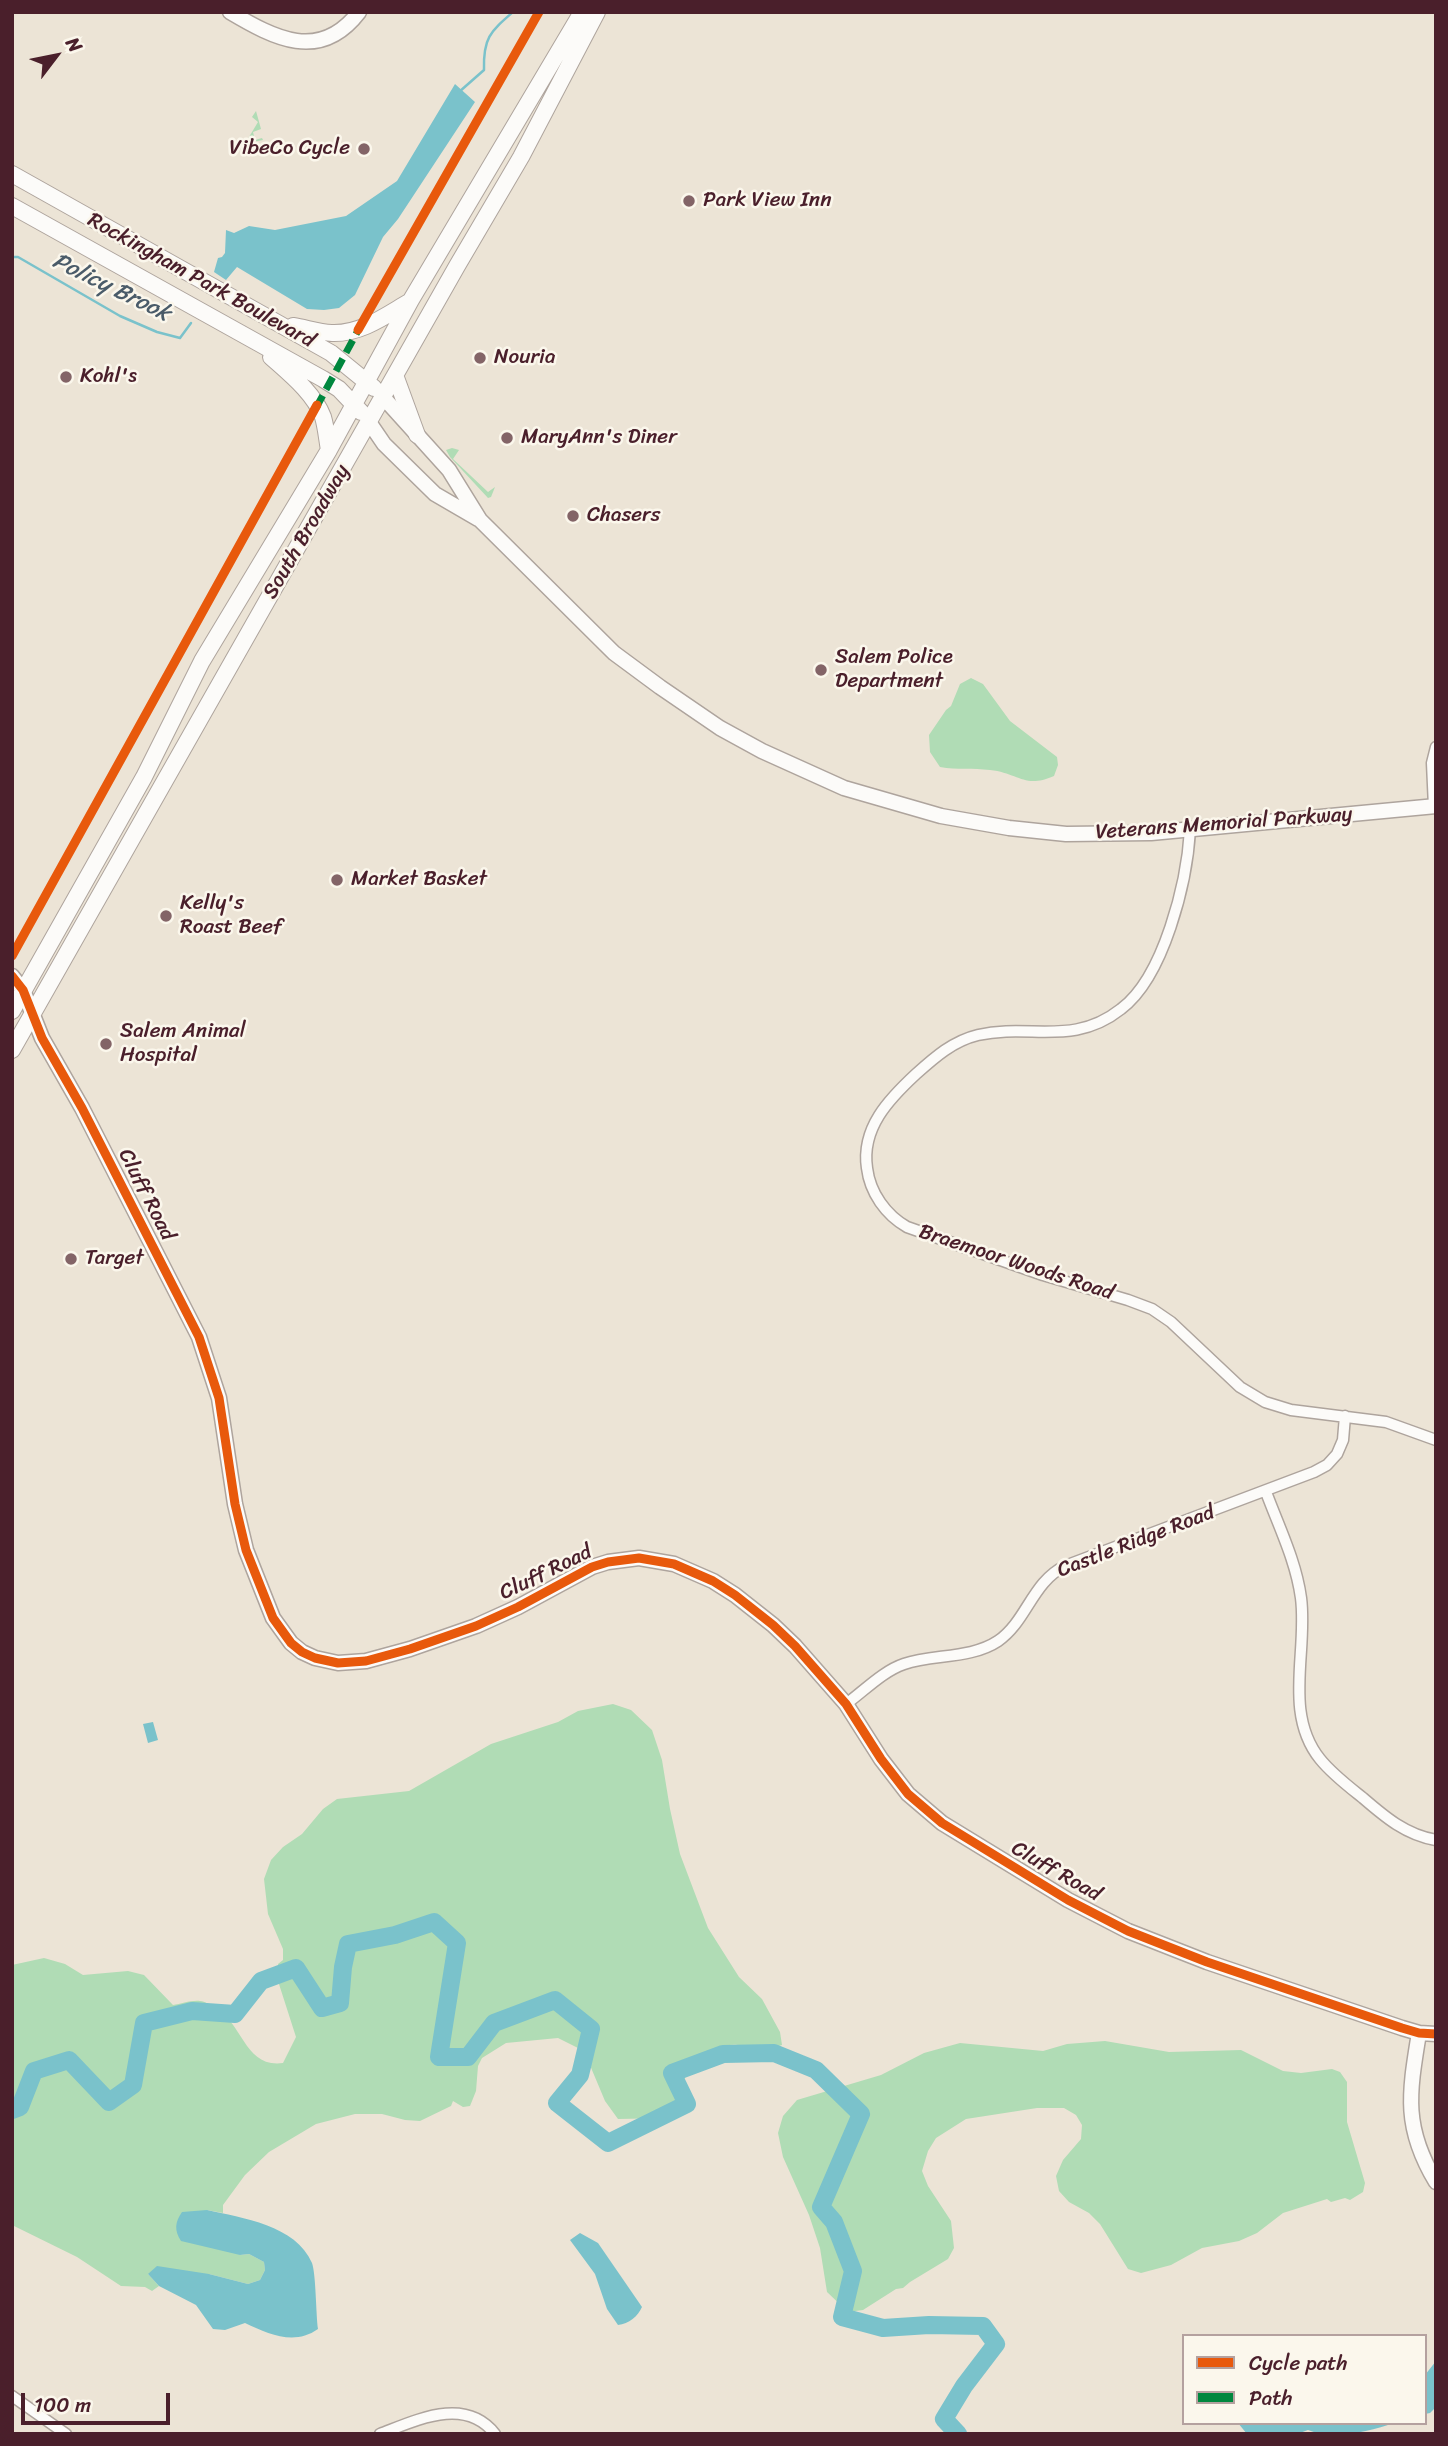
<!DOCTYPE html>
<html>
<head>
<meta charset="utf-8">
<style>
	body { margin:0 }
	#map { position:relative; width:1448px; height:2446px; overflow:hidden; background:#ece4d6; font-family:Sriracha,sans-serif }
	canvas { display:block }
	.frame { position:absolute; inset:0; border:14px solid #4a1f2b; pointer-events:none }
	.legend { position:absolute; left:1182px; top:2334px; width:245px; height:91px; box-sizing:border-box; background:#fbf7ec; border:2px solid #b4a19f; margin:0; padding:9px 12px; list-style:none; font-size:21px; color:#4a1f2b }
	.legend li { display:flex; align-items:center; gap:14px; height:35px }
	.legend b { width:35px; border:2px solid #b4a19f }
	.north { position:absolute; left:21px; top:21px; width:70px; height:70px; -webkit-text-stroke:5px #fbf7ec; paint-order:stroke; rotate:58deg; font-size:19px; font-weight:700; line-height:28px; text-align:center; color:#4a1f2b }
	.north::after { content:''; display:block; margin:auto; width:24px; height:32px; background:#4a1f2b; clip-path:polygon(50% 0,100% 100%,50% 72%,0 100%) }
	.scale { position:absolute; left:21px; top:2393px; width:149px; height:32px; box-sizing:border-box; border:4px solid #4a1f2b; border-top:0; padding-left:9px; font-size:21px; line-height:24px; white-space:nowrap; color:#4a1f2b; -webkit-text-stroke:5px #fbf7ec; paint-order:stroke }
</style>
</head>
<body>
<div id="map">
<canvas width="1448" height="2446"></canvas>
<div class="frame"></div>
<ul class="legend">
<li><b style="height:9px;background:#e8590c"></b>Cycle path</li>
<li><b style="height:9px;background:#00873e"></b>Path</li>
</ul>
<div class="north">N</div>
<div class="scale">100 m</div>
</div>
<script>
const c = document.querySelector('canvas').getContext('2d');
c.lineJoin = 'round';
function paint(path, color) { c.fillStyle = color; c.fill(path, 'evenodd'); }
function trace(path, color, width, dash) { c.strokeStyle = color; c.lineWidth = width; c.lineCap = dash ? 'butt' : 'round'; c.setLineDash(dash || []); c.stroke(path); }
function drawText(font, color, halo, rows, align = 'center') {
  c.font = font + ' Sriracha,sans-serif'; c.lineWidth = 5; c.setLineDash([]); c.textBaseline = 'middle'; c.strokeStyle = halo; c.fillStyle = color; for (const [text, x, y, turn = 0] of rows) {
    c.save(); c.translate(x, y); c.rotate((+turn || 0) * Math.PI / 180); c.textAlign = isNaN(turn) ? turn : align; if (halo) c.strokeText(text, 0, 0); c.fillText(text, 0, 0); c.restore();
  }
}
paint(new Path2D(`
	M 256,111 L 261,129 L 253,132 L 255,140 L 262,138 L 263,140 L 237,145 L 239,140 L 246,142 L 258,122 L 252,117 Z
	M 452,448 L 459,450 L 453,459 L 488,492 L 495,487 L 491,497 L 488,498 L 450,457 L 446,450 Z
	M 971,678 L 983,684 L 1010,721 L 1057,757 L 1058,765 L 1054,776 C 1024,789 1019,773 990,770 C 973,768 957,770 940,767 L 930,752 L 929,735 L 946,710 L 951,706 L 960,684 Z
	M 613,1704 L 631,1710 L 652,1730 L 662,1760 L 670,1809 L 680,1854 L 708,1928 L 739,1977 L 762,1999 L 780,2032 L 782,2045 C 767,2051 754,2046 738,2045 C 725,2044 718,2047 707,2054 C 680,2070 685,2081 681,2110 L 670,2118 L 618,2119 L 605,2101 L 584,2051 L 558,2038 L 506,2043 L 482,2058 L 478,2066 L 476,2091 L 470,2106 L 463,2107 L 453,2101 L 451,2106 L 420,2121 L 405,2120 L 382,2114 L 355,2114 L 316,2124 L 269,2152 L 245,2175 L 223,2205 L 223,2213 L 207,2210 L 240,2255 L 249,2254 L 264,2262 L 265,2270 L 260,2280 L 248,2284 L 209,2274 L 148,2274 L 159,2286 L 152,2291 L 145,2287 L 121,2286 L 77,2257 L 12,2225 L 12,1965 L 44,1958 L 65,1964 L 83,1975 L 128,1971 L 144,1975 L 173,2005 C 181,2004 191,2000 200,2001 C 205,2001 210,2005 215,2008 C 244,2024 244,2068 283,2063 L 296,2037 L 278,1981 L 278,1964 L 283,1960 L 283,1949 L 268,1914 L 264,1879 L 271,1860 L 283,1847 L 302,1834 L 323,1809 L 337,1799 L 409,1791 L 491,1744 L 558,1722 L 578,1711 Z
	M 1105,2041 L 1169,2052 L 1241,2050 L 1283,2071 L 1301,2073 L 1332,2069 L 1340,2072 L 1347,2082 L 1347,2122 L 1365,2183 L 1363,2192 L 1350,2200 L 1345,2198 L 1331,2202 L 1327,2199 L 1283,2213 L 1257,2233 L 1239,2241 L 1202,2248 L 1171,2265 L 1141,2273 L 1128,2269 L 1100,2224 L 1089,2213 L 1069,2202 L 1059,2191 L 1056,2176 L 1063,2160 L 1081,2139 L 1082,2125 L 1076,2115 L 1064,2108 L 1037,2108 L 966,2119 L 936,2138 L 928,2151 L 922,2171 L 928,2186 L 951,2221 L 954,2248 L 948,2259 L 910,2282 L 903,2288 L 896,2289 L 863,2310 L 848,2312 L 827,2292 L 820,2248 L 809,2215 L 783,2157 L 778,2133 L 783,2116 L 797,2100 L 881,2075 L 924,2053 L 960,2043 L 1043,2051 L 1067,2044 Z`), '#b0dcb5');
paint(new Path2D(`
	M 455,84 L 475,102 L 398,219 L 383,237 L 355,295 L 339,308 L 324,310 L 307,309 L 237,267 L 226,280 L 214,272 L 218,258 L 222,257 L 225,253 L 226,230 L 234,233 L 249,226 L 275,230 L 346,216 L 397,181 Z
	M 153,1722 L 158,1740 L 148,1743 L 143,1724 Z
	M 207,2210 C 242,2218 296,2225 312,2263 C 316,2274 316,2315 318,2329 C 294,2346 269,2334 245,2323 L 225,2330 L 213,2329 L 196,2305 L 159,2286 L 148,2274 L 157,2266 L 209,2274 L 248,2284 L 260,2280 L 265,2270 L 264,2262 L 249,2254 L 240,2255 L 181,2241 C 174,2230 175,2222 182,2212 Z
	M 580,2233 L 598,2243 L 642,2307 C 638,2316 629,2324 618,2325 L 607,2309 L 595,2274 L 570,2240 Z
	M 1436,2361 L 1436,2407 L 1430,2413 L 1425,2414 L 1425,2375 Z
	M 1238,2423 L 1395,2423 C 1368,2431 1335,2441 1308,2430 L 1297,2434 L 1247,2434 Z`), '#7ac2cb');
trace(new Path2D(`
	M 459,92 L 484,70 C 483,38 490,32 513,12
	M 12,257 L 18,257 L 120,316 L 157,332 L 180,338 L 191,323`), '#7ac2cb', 2.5);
trace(new Path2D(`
	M 12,2110 L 20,2107 L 34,2071 L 69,2060 L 109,2102 L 133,2085 L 144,2023 L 192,2011 L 235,2014 L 261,1981 L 296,1968 L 322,2008 L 340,2003 L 343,1967 L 348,1944 L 395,1935 L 434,1922 L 457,1943 L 439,2057 L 468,2057 L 494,2023 L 555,2000 L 591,2029 L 580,2075 L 557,2103 L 608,2143 L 687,2104 L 672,2073 L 723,2054 L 774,2053 L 816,2070 L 861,2114 L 821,2207 L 834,2222 L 853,2271 L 842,2317 L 883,2328 L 929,2325 L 983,2326 L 996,2344 L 964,2386 L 944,2419 L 958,2434`), '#7ac2cb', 18);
const street = new Path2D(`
	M 1434,807 L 1432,763 L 1436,747
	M 1190,830 C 1187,882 1164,977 1121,1009 C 1073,1047 1030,1023 978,1035 C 953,1041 935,1057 916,1074 C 889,1099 861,1128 867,1168 C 870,1193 886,1215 907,1227 L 1043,1275 L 1128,1300 L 1152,1309 L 1171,1322 L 1240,1387 L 1265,1402 L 1291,1410 L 1386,1422 L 1436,1440
	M 1266,1492 C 1279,1527 1296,1561 1301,1598 C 1308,1651 1283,1713 1320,1759 C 1332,1774 1348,1786 1363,1798 C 1385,1817 1406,1835 1436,1840
	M 846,1704 C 864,1691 883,1671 904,1664 C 933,1654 971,1659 998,1641 C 1027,1621 1032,1582 1065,1566 L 1314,1472 L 1327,1465 L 1337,1454 L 1343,1440 L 1345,1416
	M 12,2396 L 66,2434
	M 380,2434 C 417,2420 465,2396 495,2434`);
const secondary = new Path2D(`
	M 230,12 C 274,38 320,63 359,12
	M 383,397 L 449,470 L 480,520 L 614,653 L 660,687 L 720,728 L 762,751 L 844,788 L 941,816 L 1009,828 L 1066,834 L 1151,833 L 1436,806
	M 369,422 L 384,444 L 435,494 L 478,519
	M 12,976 L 23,990 L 42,1038 L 82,1108 L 199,1337 L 219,1398 L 235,1504 L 246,1550 L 273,1618 L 291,1643 L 302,1652 L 315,1658 L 338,1663 L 366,1661 L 410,1649 L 476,1626 L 518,1607 L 592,1567 L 608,1562 L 639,1558 L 674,1564 L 713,1581 L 735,1595 L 773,1625 L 795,1646 L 846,1704 L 881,1759 L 908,1794 L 942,1823 L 1068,1900 L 1128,1931 L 1207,1962 L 1402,2028 L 1419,2033 L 1436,2034
	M 1419,2033 C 1409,2094 1403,2127 1436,2182`);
const primary = new Path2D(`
	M 12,174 L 331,353 L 374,388
	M 12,206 L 323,379 L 339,389 L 361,412
	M 293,326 C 306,328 319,333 332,333 C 361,334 385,316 409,302
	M 271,357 C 290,374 314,393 323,417 C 326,427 327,439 329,450
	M 395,375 L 417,435
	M 12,1011 L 144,777 L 202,661 L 329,450 L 411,300 L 582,12
	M 12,1050 L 457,266 L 521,157 L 597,12`);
trace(street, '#aea49d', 13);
trace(secondary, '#aea49d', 17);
trace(primary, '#aea49d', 18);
trace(street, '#fcfbf9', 10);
trace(secondary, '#fcfbf9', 14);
trace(primary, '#fcfbf9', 16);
trace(new Path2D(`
	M 316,408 L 361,325`), '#00873e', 7, [14, 7]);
trace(new Path2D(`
	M 358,330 L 539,12
	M 12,956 L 317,405
	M 12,976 L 23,990 L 42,1038 L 82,1108 L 199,1337 L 219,1398 L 235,1504 L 246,1550 L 273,1618 L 291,1643 L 302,1652 L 315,1658 L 338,1663 L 366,1661 L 410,1649 L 476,1626 L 518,1607 L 592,1567 L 608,1562 L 639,1558 L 674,1564 L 713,1581 L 735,1595 L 773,1625 L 795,1646 L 846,1704 L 881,1759 L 908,1794 L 942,1823 L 1068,1900 L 1128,1931 L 1207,1962 L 1402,2028 L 1419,2033 L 1436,2034`), '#e8590c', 9);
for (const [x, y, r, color] of [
	[364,149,7,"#836467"],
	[689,201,7,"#836467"],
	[480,358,7,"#836467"],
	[66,377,7,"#836467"],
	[507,438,7,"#836467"],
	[573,516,7,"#836467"],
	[821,670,7,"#836467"],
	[337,880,7,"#836467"],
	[166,916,7,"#836467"],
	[106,1044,7,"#836467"],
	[71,1259,7,"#836467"]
]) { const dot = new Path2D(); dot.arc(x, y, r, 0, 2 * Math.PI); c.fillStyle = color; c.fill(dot); trace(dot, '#fbf7ec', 2.5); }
drawText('21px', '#4a1f2b', '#fbf7ec', [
	["VibeCo Cycle",350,149,"right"],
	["Park View Inn",703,201],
	["Nouria",494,358],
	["Kohl's",80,377],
	["MaryAnn's Diner",521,438],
	["Chasers",587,516],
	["Salem Police",835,658],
	["Department",835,682],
	["Market Basket",351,880],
	["Kelly's",180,904],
	["Roast Beef",180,928],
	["Salem Animal",120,1032],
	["Hospital",120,1056],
	["Target",85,1259]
], 'left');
drawText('21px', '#4a1f2b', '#fbf7ec', [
	["Rockingham Park Boulevard",201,281,29],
	["South Broadway",307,532,-60],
	["Veterans Memorial Parkway",1224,824,-4],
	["Cluff Road",146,1195,63],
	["Braemoor Woods Road",1016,1263,18],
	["Castle Ridge Road",1136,1542,-21],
	["Cluff Road",546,1573,-26],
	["Cluff Road",1056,1872,30]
]);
drawText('italic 23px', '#4a5b69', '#fbf7ec', [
	["Policy Brook",111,288,26]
]);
</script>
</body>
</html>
